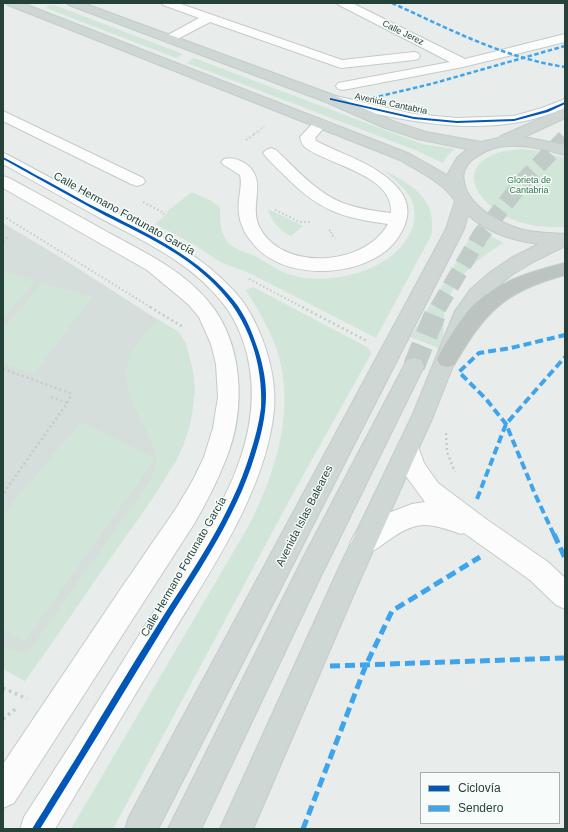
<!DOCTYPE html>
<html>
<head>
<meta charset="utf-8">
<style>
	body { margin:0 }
	#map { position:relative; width:568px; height:832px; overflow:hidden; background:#e8edeb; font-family:Arial,sans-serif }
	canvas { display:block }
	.frame { position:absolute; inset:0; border:4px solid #24423a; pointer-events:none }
	.legend { position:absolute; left:420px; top:772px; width:140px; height:52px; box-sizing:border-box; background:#f7fbf9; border:1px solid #a3b1ad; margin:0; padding:5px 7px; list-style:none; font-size:12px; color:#24423a }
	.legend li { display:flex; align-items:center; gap:8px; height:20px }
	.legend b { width:20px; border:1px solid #a3b1ad }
</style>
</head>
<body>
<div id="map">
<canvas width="568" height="832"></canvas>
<div class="frame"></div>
<ul class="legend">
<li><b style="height:5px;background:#0057b8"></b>Ciclovía</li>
<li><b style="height:5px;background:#3ea4ec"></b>Sendero</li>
</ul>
</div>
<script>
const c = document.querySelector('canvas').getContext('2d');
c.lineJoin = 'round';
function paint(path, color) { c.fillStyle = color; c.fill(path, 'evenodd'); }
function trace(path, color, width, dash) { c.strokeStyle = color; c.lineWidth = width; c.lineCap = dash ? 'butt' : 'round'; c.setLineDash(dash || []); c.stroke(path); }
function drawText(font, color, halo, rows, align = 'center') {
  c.font = font + ' Arial,sans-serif'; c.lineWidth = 3; c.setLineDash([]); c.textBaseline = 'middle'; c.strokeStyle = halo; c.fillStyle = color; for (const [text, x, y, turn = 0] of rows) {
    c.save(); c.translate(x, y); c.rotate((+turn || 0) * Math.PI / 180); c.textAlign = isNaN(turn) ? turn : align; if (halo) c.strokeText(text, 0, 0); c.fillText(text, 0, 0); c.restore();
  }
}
paint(new Path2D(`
	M 3,223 L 68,262 L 180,334 L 186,344 L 193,372 L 195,390 L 190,425 L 183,446 L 176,461 L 146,507 L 25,681 L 3,669 Z`), '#d6dedb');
paint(new Path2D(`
	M 54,5 L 183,54 L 176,58 L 46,8 L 48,6 Z
	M 194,58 L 422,144 L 455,149 L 448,155 L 443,163 L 415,150 L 187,63 Z
	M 522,149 L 540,151 L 565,158 L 565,227 C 547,228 530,226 514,220 C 487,210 452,174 492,155 C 502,150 513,150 522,149 Z
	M 382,169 C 411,185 438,197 431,236 L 376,338 L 249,273 L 220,262 L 193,244 L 155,224 L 168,213 L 166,212 L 192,192 L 210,200 L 220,207 C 220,221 220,237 232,246 C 239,251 249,253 257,257 C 274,267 285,276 306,278 C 342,282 389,269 408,237 C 416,225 417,210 410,197 C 403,186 392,177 382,169 Z
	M 268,209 L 303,226 L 291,236 C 279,230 272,222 268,209 Z
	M 475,228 L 504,243 C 476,259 448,282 444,317 C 443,328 444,339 443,350 L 410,337 L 446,280 Z
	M 3,272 L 35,281 L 3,318 Z
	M 42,283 L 92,297 L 34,374 L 3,363 L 3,329 Z
	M 253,287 L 367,347 L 370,350 L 371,354 L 295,490 L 113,829 L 71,829 L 249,525 C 276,473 296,408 277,350 C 269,328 258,310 246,290 Z
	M 158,319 C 164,324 175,328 180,334 C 187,342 188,353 191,363 C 209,435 150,501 112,556 C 83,598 55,639 25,681 L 3,669 L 3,646 L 26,655 L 138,498 C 146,487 155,476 156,463 C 157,456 154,449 151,442 C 141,416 119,388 129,359 C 134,344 148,331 158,319 Z
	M 81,422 L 155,459 L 24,642 L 3,628 L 3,515 Z`), '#d1e6d8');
trace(new Path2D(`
	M 438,308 L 480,236 L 524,180 L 565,138`), '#c1cbc8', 17, [17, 8]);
trace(new Path2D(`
	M 414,366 L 438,307`), '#c1cbc8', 22, [22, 11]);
const minor = new Path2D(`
	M 161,3 L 178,3 L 342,60 L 414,52 L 418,53 L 420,56 L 418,59 L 414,60 L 341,68 L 210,22 L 170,43 L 166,42 L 164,39 L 166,36 L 199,18 L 163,5 Z
	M 337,3 L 352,3 L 465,59 L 565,34 L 565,42 L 463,67 L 343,90 L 338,89 L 336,86 L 338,83 L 450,62 L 339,5 Z
	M 331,95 L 414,114 L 457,118 L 514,116 L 542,108 L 565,99 L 565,108 C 489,142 404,121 326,102 L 324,99 L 326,96 Z
	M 3,111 L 143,178 L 145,181 L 143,184 L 137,186 L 131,184 L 3,121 Z
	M 320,120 L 325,121 L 327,124 L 315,138 L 316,141 C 343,155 374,163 395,185 C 408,198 411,213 403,229 C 399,237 394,244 387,250 C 352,279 279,280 251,241 C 241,229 237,215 239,199 C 240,191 242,183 240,175 L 224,165 L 221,162 L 224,159 C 234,156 249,163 254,173 C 263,189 249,210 261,230 C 286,272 366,265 388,224 C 342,218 318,210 285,176 C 277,168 269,161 263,153 L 266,150 L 271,148 L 276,150 C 296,169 317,193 343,203 C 358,209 375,211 391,213 C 394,175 329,165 306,148 C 302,145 301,141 300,137 L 315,121 Z
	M 3,153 L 8,155 C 43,174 77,192 112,210 C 155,232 199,253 232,289 C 246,303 256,322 263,341 C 271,363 276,386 274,410 C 266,492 209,573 167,642 C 129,704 92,767 55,829 L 20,829 L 24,817 C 65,754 105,691 144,627 C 194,546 272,456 247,354 C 242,335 234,316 221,301 C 190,262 143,241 100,218 C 67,200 35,182 3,164 Z
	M 3,176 L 9,178 C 42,196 76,214 109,233 C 144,252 182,270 208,301 C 244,343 246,410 226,459 C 217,482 206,503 194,524 L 14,803 L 3,808 L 3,764 L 122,587 L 177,507 L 193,480 L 204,457 L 213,428 L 218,397 L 216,364 L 211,344 L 199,317 L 188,304 L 147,270 L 3,188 Z
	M 408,438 L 416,441 L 424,463 L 438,483 L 486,519 L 548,562 L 565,578 L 565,609 L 556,605 L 530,580 L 464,533 L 461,534 C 429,523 418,519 389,540 C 380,546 373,552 363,556 L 354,553 L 350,544 L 354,535 L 386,514 L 412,504 L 425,502 L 406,476 L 397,448 L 400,441 Z`);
const major = new Path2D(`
	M 6,3 L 22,3 L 410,154 L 447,175 L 457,158 L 467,149 L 418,139 L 385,128 L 326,102 L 69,5 L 67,3 L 83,3 L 336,96 L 395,122 L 426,132 L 481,142 L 499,138 L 501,136 L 565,108 L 565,118 L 524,137 L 565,145 L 565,155 C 543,149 521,143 499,147 C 488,149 480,154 472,160 C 465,166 462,174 464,182 C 468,206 498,222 520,229 C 534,233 550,233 565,234 L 565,246 L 535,261 L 513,274 L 493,290 L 473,315 L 434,414 L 356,589 L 253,829 L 220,829 L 338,570 L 413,414 L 455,311 L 470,290 L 489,273 L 511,258 L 539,244 C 513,241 487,232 468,215 L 464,229 L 158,829 L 125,829 L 129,817 L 446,229 L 455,201 C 443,182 419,172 400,160 L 8,5 Z
	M 414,358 L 421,360 L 424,366 L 319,580 L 201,829 L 168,829 L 301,562 L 407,360 Z`);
const highway = new Path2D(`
	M 565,263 L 565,275 C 504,291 485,312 454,365 L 447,367 L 440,365 L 437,359 L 440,353 C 448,339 457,325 467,312 C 492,283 529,272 565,263 Z`);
trace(minor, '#c5cac8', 2);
trace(major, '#c3ccc9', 2);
trace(highway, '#c3ccc9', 2);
trace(new Path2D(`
	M 259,133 L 258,131 L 265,126
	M 254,134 L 258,131`), '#c3ccca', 1.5, [1, 2]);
trace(new Path2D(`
	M 246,140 L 256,133
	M 143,202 L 164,213 L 163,216
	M 275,210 L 300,222 L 310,222
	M 3,216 L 152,308
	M 3,227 L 3,229
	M 329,230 L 332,232 L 331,235 L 336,238
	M 3,236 L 7,238 L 3,242
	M 249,279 L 304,308`), '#c3ccca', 2, [1.5, 2.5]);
trace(new Path2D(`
	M 150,307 L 183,327
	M 302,307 L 367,341
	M 3,369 L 70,393 L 70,399 L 3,494
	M 51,397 L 68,403
	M 446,433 L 447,452 L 455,472`), '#c3ccca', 2.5, [2, 3]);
trace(new Path2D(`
	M 3,688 L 27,699
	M 3,719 L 18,707`), '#c3ccca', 3.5, [2.5, 4]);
paint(minor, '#fcfcfc');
paint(major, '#cfd7d5');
paint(highway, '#bcc4c2');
trace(new Path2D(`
	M 392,3 C 447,28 504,58 565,67
	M 372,98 L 431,84 L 565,46`), '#3ea4ec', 2.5, [4.5, 2.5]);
trace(new Path2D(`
	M 477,499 L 506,424 L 565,357
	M 554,535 L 535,494 L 506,424 L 486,399 L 459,372 L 479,353 L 511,348 L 565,335`), '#3ea4ec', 4, [8, 4]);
trace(new Path2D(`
	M 554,534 L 565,558
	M 330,666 L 565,658
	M 303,829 L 366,665 L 392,611 L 480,557`), '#3ea4ec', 5, [10, 5]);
paint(new Path2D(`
	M 330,98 L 414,117 L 457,121 L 514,119 L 546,110 L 565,102 L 565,104 L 548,112 L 514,121 L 457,123 L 414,119 L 331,100 L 330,100 Z
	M 3,157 C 13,162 24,168 34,174 C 52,183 69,193 87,203 C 137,229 192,251 229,295 C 242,309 250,326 256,344 C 262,360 266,378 266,395 C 266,416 261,436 255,455 C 235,521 194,577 159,635 C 119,700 80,765 40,829 L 32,829 C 37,820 43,812 48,803 C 58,787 68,771 78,755 C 104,712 130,668 157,626 C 192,571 231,516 250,454 C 255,439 259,423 261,408 C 262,386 259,364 252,344 C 244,321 232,302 215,285 C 185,254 144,235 106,216 C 71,197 37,178 3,159 Z`), '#0057b8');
drawText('9px', '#24423a', '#f7fbf9', [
	["Calle Jerez",403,33,26],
	["Avenida Cantabria",391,104,12]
]);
drawText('9px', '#2d7a4b', '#f7fbf9', [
	["Glorieta de",529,181],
	["Cantabria",529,191]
]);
drawText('11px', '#24423a', '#f7fbf9', [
	["Calle Hermano Fortunato García",124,214,29],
	["Avenida Islas Baleares",305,516,-63],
	["Calle Hermano Fortunato García",184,567,-60]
]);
</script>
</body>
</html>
